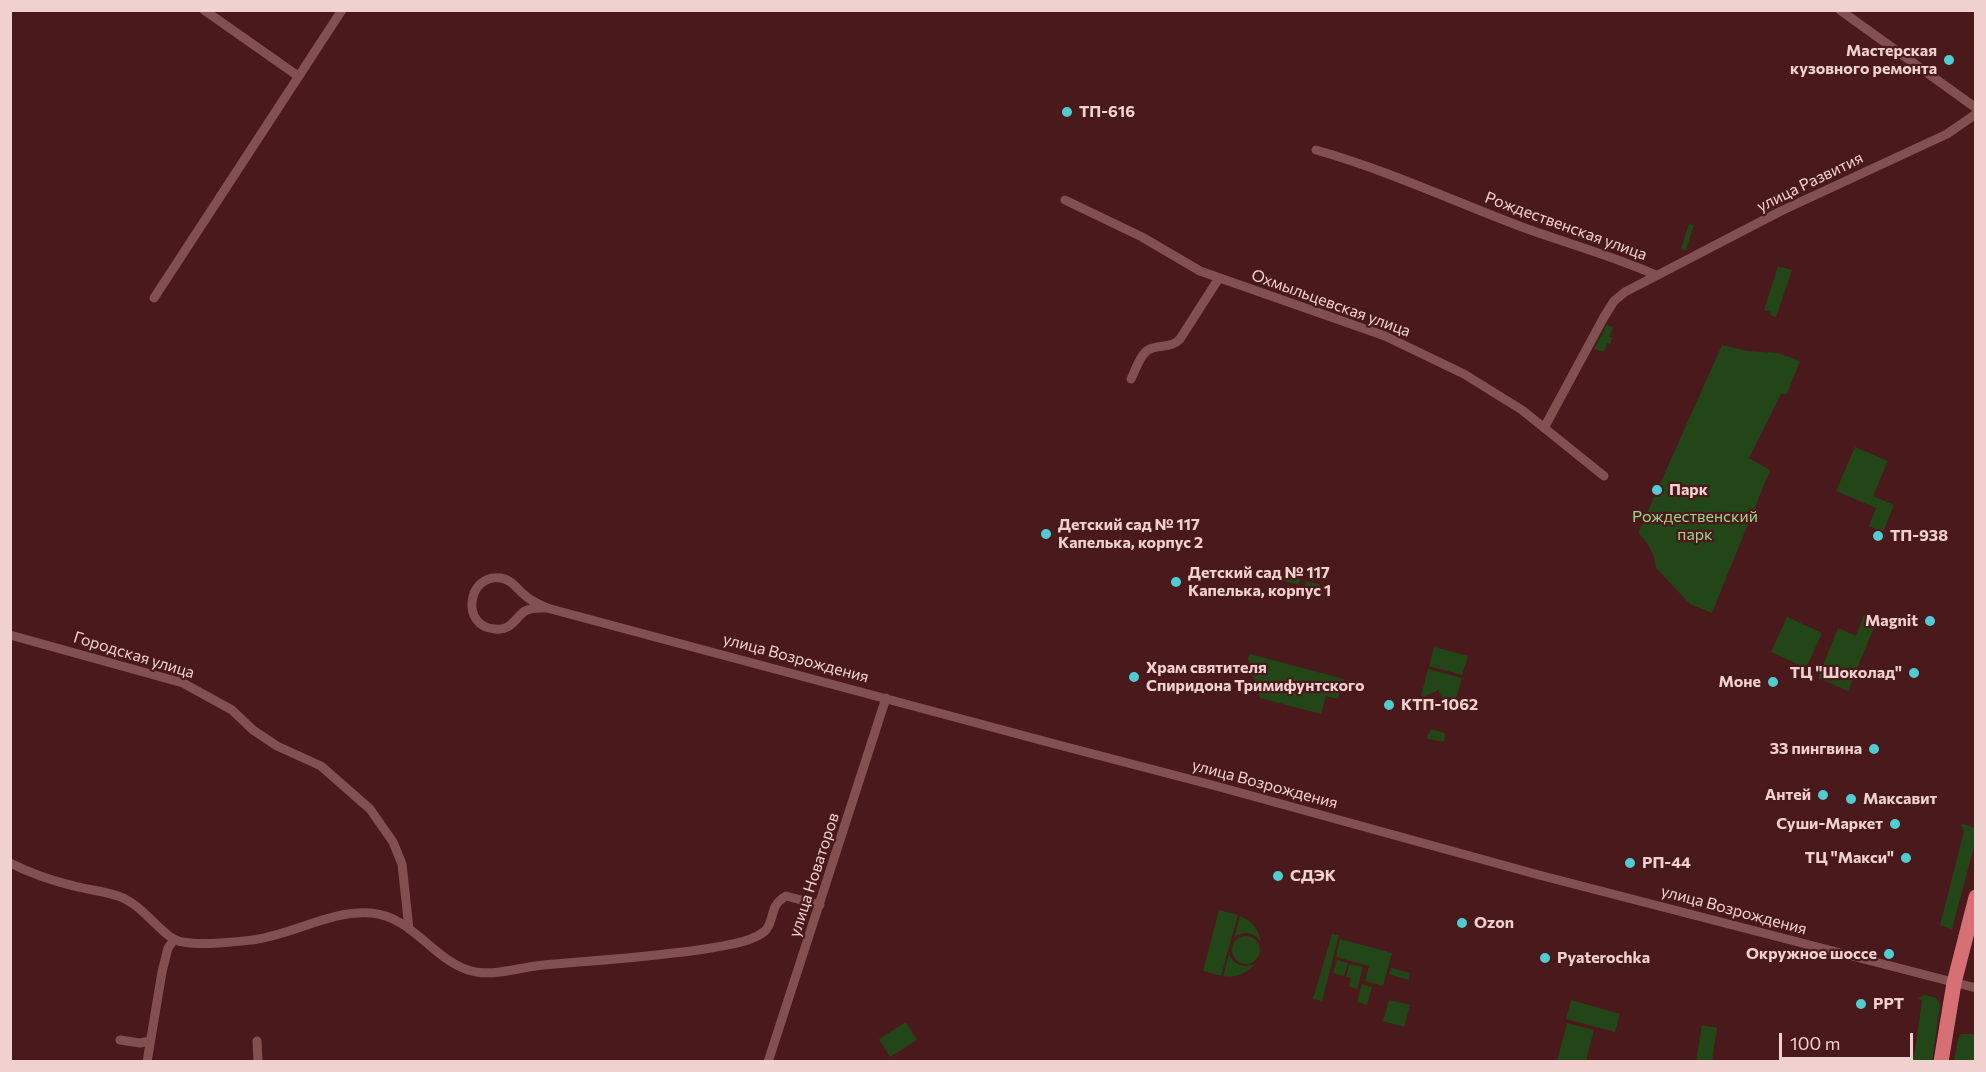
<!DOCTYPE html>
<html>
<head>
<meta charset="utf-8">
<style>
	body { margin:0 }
	#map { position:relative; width:1986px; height:1072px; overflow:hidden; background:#49191c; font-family:Commissioner,sans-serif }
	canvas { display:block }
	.frame { position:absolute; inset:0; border:12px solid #f1d1d0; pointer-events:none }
	.scale { position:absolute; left:1779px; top:1033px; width:134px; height:27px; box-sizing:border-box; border:3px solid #f1d1d0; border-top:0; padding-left:8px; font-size:18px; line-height:21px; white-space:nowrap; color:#f1d1d0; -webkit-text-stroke:4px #49191c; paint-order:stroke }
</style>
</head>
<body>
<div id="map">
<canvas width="1986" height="1072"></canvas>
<div class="frame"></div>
<div class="scale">100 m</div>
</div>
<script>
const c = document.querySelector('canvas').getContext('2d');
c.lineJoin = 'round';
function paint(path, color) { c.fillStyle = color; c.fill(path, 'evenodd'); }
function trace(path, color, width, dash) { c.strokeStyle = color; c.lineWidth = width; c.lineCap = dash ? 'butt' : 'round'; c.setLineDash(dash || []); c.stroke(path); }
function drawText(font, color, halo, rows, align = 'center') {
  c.font = font + ' Commissioner,sans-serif'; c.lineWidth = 4.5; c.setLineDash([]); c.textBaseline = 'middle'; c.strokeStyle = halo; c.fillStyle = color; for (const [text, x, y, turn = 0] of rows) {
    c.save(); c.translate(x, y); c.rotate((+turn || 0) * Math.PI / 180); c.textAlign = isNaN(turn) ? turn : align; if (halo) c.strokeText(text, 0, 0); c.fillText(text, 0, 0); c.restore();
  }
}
paint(new Path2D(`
	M 1689,224 L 1694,225 L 1686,250 L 1681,249 Z
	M 1778,266 L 1792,270 L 1776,317 L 1770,315 L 1771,312 L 1764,310 Z
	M 1607,325 L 1613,327 L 1609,337 L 1612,338 L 1610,344 L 1607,343 L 1604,352 L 1594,349 Z
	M 1722,345 L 1747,351 L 1778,353 L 1800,361 L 1787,394 L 1781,394 L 1749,458 L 1770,470 L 1712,613 L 1690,604 L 1656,568 C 1655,555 1648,542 1638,533 Z
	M 1855,447 L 1888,461 L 1873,496 L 1894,505 L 1883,532 L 1869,526 L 1876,508 L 1836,491 Z
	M 1263,569 L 1300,579 L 1299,585 L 1261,575 Z
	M 1306,581 L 1320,585 L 1317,598 L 1303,594 Z
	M 1864,615 L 1877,620 L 1848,691 L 1818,678 L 1838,628 L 1856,636 Z
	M 1787,617 L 1822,633 L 1806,668 L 1771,652 Z
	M 1434,647 L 1468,656 L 1462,675 L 1429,666 Z
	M 1250,654 L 1344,679 L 1338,699 L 1326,696 L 1321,714 L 1260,698 L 1248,659 Z
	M 1428,669 L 1462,678 L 1454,705 L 1444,702 L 1438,690 L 1424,697 L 1421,696 Z
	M 1431,729 L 1445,733 L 1444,742 L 1428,739 L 1427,737 Z
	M 1964,824 L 1975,828 L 1975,843 L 1952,929 L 1940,925 L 1964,831 L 1961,825 Z
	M 1219,910 L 1238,915 L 1221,976 L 1203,971 Z
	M 1240,916 C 1252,921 1259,929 1261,942 C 1254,932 1243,930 1234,938 Z
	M 1332,934 L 1339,935 L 1322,1001 L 1313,999 Z
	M1232 950a14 14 0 1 1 28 0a14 14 0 1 1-28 0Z
	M 1340,939 L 1392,953 L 1383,986 L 1365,981 L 1369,966 L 1336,957 Z
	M 1229,954 C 1234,965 1244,969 1255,964 C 1246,974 1236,978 1223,976 Z
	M 1337,960 L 1348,963 L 1344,976 L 1333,973 Z
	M 1349,964 L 1363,967 L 1357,989 L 1349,986 L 1351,978 L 1346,977 Z
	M 1391,968 L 1410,973 L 1409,980 L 1389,974 Z
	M 1362,984 L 1372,987 L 1367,1005 L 1357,1002 Z
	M 1925,995 L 1937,998 L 1940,1005 L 1932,1061 L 1908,1061 L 1914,1057 L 1922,1001 L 1918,998 Z
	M 1389,1000 L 1410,1005 L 1404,1027 L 1383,1021 Z
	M 1571,1000 L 1620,1014 L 1615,1032 L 1566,1019 Z
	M 906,1022 L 917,1040 L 890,1057 L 879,1039 Z
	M 1567,1023 L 1594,1030 L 1586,1061 L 1557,1061 Z
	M 1702,1025 L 1717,1028 L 1712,1061 L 1696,1061 Z
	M 1961,1034 L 1973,1034 L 1975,1038 L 1975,1061 L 1954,1061 L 1958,1039 Z`), '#224617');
trace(new Path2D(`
	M 204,10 L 298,76
	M 1840,10 L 1976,108
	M 1316,150 C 1387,170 1453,201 1522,227 C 1566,243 1613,256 1656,275
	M 1065,200 L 1142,237 L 1200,271 L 1385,336 L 1464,374 L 1522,410 L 1604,476
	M 154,298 L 342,10
	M 1131,379 C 1135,371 1140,355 1148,350 C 1159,344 1171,349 1180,339 L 1219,278
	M 1544,428 L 1604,317 L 1614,301 L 1625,292 L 1781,211 L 1947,134 L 1976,114
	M 547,608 C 539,608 532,607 525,611 C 514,619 511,631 495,629 C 460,627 467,573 501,578 C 513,580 518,591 527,597 C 533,602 540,605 547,608 L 1055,744 L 1216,786 L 1539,875 L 1976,988
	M 10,635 L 183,683 L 232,710 L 253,730 L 277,746 L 321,766 L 370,809 L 393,842 L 402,864 L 409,929
	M 10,863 C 30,873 53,881 74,886 C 89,890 104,891 118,896 C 141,904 153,925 172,938 C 186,948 235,942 252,940 C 293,935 329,910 371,913 C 411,916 432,958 468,970 C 491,978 519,967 544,965 C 600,960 655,957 711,948 C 725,945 742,944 755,937 C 758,936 764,932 766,930 C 776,917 768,907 786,896 L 820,905
	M 120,1040 L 140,1043 L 150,1041
	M 257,1041 L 258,1062
	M 147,1062 L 162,972 L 168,948 L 174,940
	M 768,1062 L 886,698`), '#825050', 9);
trace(new Path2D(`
	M 1941,1062 L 1954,983 L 1976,897`), '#d77074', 15);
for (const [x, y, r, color] of [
	[1949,60,6,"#51ccd1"],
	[1067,112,6,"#51ccd1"],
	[1657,490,6,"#51ccd1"],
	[1046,534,6,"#51ccd1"],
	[1878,536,6,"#51ccd1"],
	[1176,582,6,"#51ccd1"],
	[1930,621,6,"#51ccd1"],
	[1914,673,6,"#51ccd1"],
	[1134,677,6,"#51ccd1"],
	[1773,682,6,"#51ccd1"],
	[1389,705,6,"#51ccd1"],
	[1874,749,6,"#51ccd1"],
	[1823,795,6,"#51ccd1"],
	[1851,799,6,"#51ccd1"],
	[1895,824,6,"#51ccd1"],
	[1906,858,6,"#51ccd1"],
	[1630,863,6,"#51ccd1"],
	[1278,876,6,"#51ccd1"],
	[1462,923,6,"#51ccd1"],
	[1889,954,6,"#51ccd1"],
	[1545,958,6,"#51ccd1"],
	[1861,1004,6,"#51ccd1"]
]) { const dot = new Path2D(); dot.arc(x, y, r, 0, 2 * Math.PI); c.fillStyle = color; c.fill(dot); trace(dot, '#49191c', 2); }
drawText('bold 16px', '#f1d1d0', '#49191c', [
	["Мастерская",1937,51,"right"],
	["кузовного ремонта",1937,69,"right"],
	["ТП-616",1079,112],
	["Парк",1669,490],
	["Детский сад № 117",1058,525],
	["Капелька, корпус 2",1058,543],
	["ТП-938",1890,536],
	["Детский сад № 117",1188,573],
	["Капелька, корпус 1",1188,591],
	["Magnit",1918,621,"right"],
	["Храм святителя",1146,668],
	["Спиридона Тримифунтского",1146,686],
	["ТЦ \"Шоколад\"",1902,673,"right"],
	["Моне",1761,682,"right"],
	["КТП-1062",1401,705],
	["33 пингвина",1862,749,"right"],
	["Антей",1811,795,"right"],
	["Максавит",1863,799],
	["Суши-Маркет",1883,824,"right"],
	["ТЦ \"Макси\"",1894,858,"right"],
	["РП-44",1642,863],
	["СДЭК",1290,876],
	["Ozon",1474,923],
	["Окружное шоссе",1877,954,"right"],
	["Pyaterochka",1557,958],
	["РРТ",1873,1004]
], 'left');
drawText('16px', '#f1d1d0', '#49191c', [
	["улица Развития",1810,182,-26],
	["Рождественская улица",1566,226,20],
	["Охмыльцевская улица",1331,303,20],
	["Городская улица",134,655,17],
	["улица Возрождения",796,658,15],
	["улица Возрождения",1265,784,15],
	["улица Новаторов",814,875,-72],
	["улица Возрождения",1734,910,15]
]);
drawText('16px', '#9bd78a', '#49191c', [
	["Рождественский",1695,517],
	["парк",1695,535]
]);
</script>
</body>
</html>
